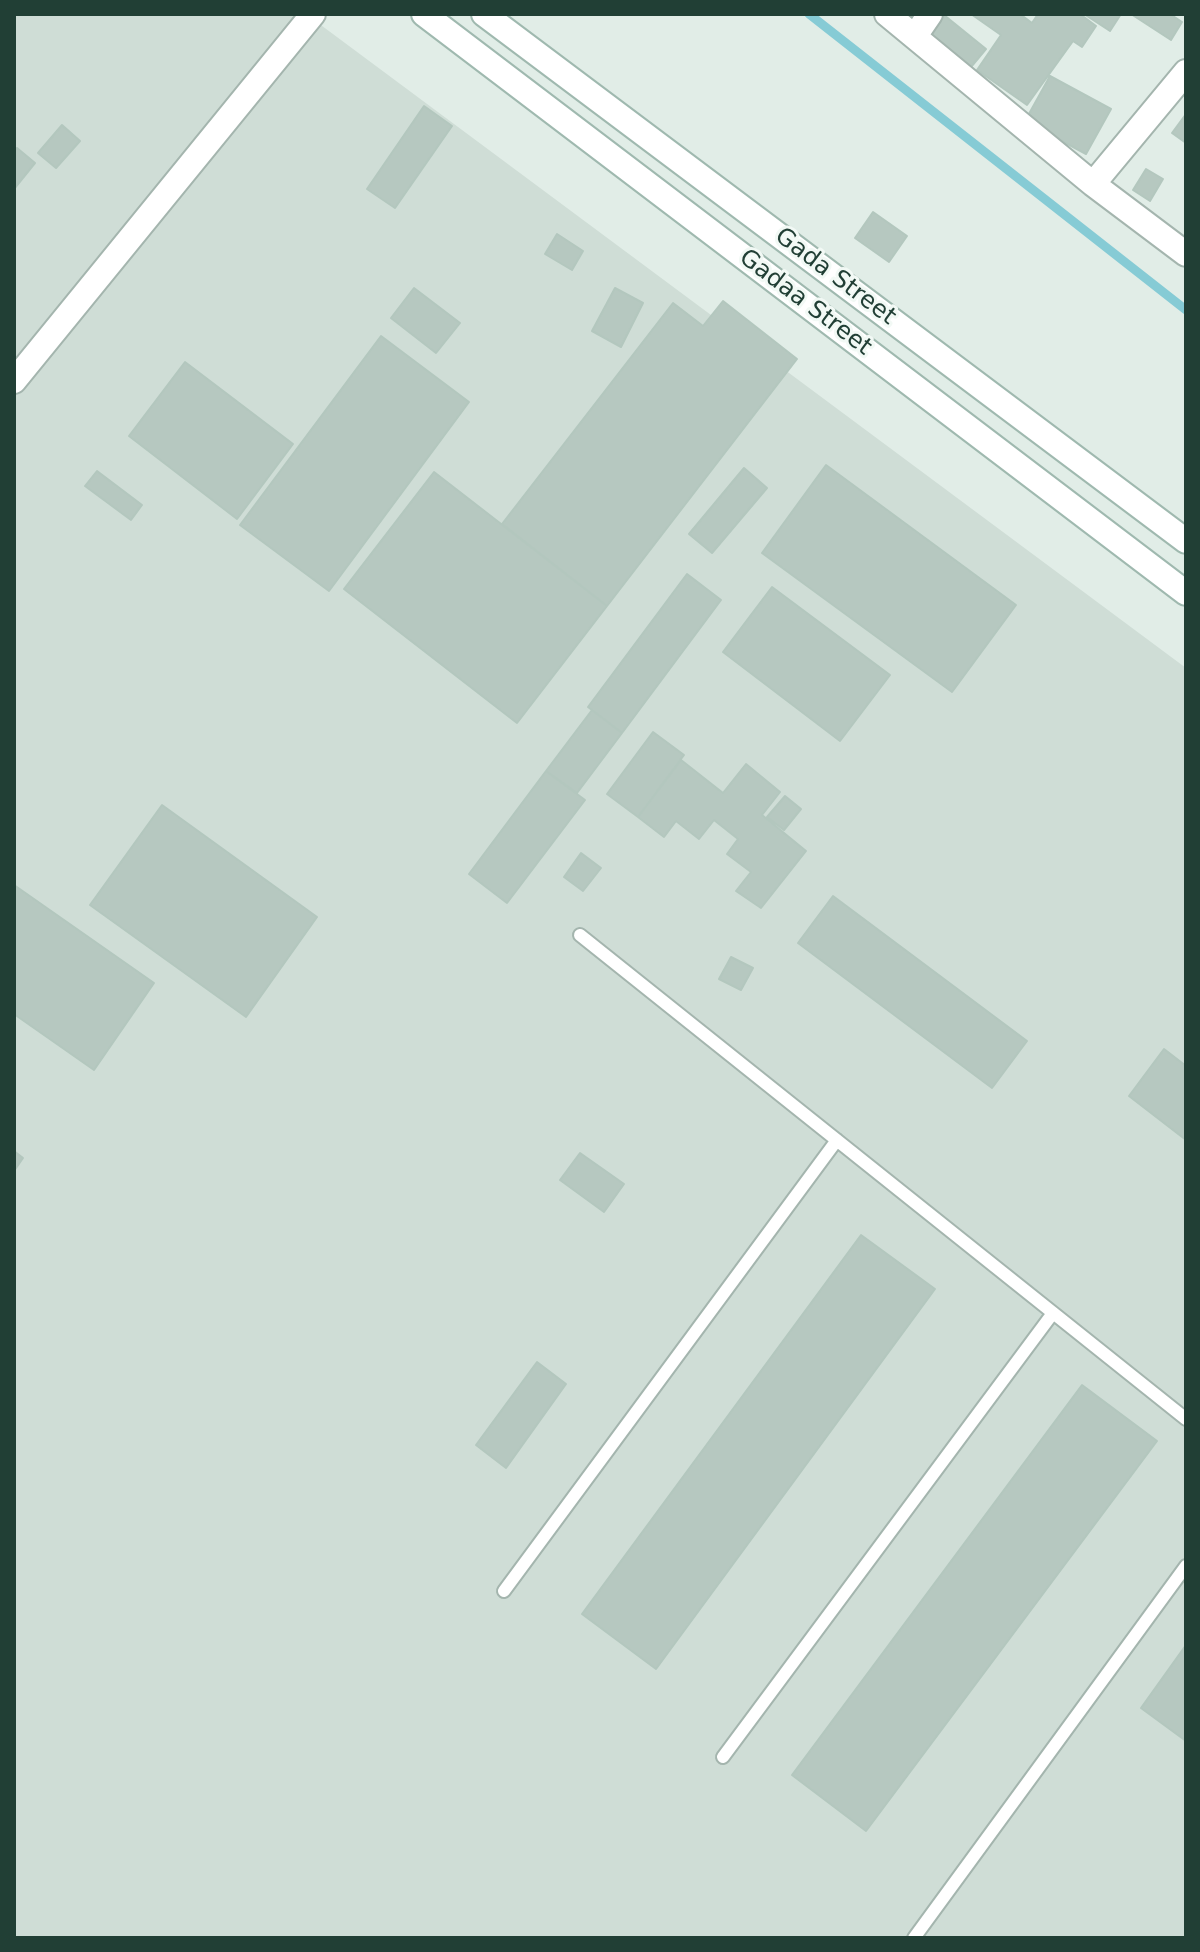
<!DOCTYPE html>
<html>
<head>
<meta charset="utf-8">
<style>
	body { margin:0 }
	#map { position:relative; width:1200px; height:1952px; overflow:hidden; background:#e1ede7; font-family:"DejaVu Sans",sans-serif }
	canvas { display:block }
	.frame { position:absolute; inset:0; border:16px solid #213f35; pointer-events:none }
</style>
</head>
<body>
<div id="map">
<canvas width="1200" height="1952"></canvas>
<div class="frame"></div>
</div>
<script>
const c = document.querySelector('canvas').getContext('2d');
c.lineJoin = 'round';
function paint(path, color) { c.fillStyle = color; c.fill(path, 'evenodd'); }
function trace(path, color, width, dash) { c.strokeStyle = color; c.lineWidth = width; c.lineCap = dash ? 'butt' : 'round'; c.setLineDash(dash || []); c.stroke(path); }
function drawText(font, color, halo, rows, align = 'center') {
  c.font = font + ' "DejaVu Sans",sans-serif'; c.lineWidth = 6; c.setLineDash([]); c.textBaseline = 'middle'; c.strokeStyle = halo; c.fillStyle = color; for (const [text, x, y, turn = 0] of rows) {
    c.save(); c.translate(x, y); c.rotate((+turn || 0) * Math.PI / 180); c.textAlign = isNaN(turn) ? turn : align; if (halo) c.strokeText(text, 0, 0); c.fillText(text, 0, 0); c.restore();
  }
}
paint(new Path2D(`
	M 14,14 L 306,14 L 1186,668 L 1186,1938 L 14,1938 Z`), '#cfddd6');
trace(new Path2D(`
	M 809,14 L 1186,310`), '#86cbd5', 9);
const building = new Path2D(`
	M 971,14 L 1020,14 L 1032,23 L 1038,14 L 1080,14 L 1096,26 L 1082,47 L 1073,41 L 1027,105 L 977,70 L 1001,35 Z
	M 1084,14 L 1121,14 L 1110,31 Z
	M 1131,14 L 1170,14 L 1182,22 L 1171,40 Z
	M 944,15 L 986,49 L 971,67 L 929,34 Z
	M 1050,76 L 1111,109 L 1086,154 L 1025,121 Z
	M 424,106 L 452,126 L 395,208 L 367,189 Z
	M 1186,114 L 1186,143 L 1172,133 Z
	M 62,125 L 80,141 L 56,168 L 38,153 Z
	M 17,148 L 35,163 L 14,189 L 14,151 Z
	M 1146,169 L 1163,179 L 1150,201 L 1133,190 Z
	M 873,212 L 907,236 L 889,262 L 855,238 Z
	M 557,234 L 583,251 L 572,270 L 545,254 Z
	M 414,288 L 460,323 L 436,353 L 391,318 Z
	M 615,288 L 643,303 L 621,347 L 592,331 Z
	M 723,301 L 797,359 L 607,606 L 502,524 L 673,303 L 703,326 Z
	M 381,336 L 469,402 L 329,591 L 240,525 Z
	M 185,362 L 293,444 L 237,519 L 129,436 Z
	M 826,465 L 1016,605 L 952,692 L 762,553 Z
	M 744,468 L 767,488 L 712,553 L 689,534 Z
	M 97,471 L 142,505 L 131,520 L 85,486 Z
	M 434,472 L 607,606 L 517,723 L 344,589 Z
	M 687,574 L 721,600 L 622,733 L 588,707 Z
	M 772,587 L 890,675 L 840,741 L 723,652 Z
	M 592,710 L 622,733 L 577,793 L 546,771 Z
	M 653,732 L 684,755 L 638,817 L 607,794 Z
	M 681,760 L 723,793 L 746,764 L 780,792 L 762,815 L 806,851 L 761,908 L 736,891 L 751,872 L 727,854 L 738,839 L 714,820 L 699,839 L 676,821 L 664,837 L 638,817 Z
	M 546,771 L 585,800 L 507,903 L 469,874 Z
	M 785,796 L 801,809 L 784,830 L 767,817 Z
	M 162,805 L 317,917 L 246,1017 L 90,905 Z
	M 581,853 L 601,868 L 583,891 L 564,877 Z
	M 14,885 L 154,983 L 94,1070 L 14,1014 Z
	M 833,896 L 1027,1041 L 992,1088 L 798,943 Z
	M 731,957 L 753,968 L 741,990 L 719,979 Z
	M 1164,1049 L 1186,1066 L 1186,1140 L 1129,1096 Z
	M 14,1151 L 23,1158 L 14,1171 Z
	M 580,1153 L 624,1184 L 604,1212 L 560,1180 Z
	M 861,1235 L 935,1289 L 656,1669 L 582,1614 Z
	M 537,1362 L 566,1384 L 506,1468 L 476,1445 Z
	M 1082,1385 L 1157,1441 L 866,1831 L 792,1775 Z
	M 1186,1645 L 1186,1741 L 1141,1708 Z`);
paint(building, '#b6c8c0');
trace(building, '#b3c7be', 2);
const service = new Path2D(`
	M 580,935 L 1186,1419
	M 504,1591 L 837,1140
	M 723,1757 L 1053,1313
	M 914,1938 L 1186,1566`);
const minor = new Path2D(`
	M 887,14 L 1093,184 L 1186,254
	M 915,36 L 930,14
	M 1093,184 L 1186,72
	M 14,381 L 313,14`);
const secondary = new Path2D(`
	M 424,14 L 1186,593
	M 484,14 L 1186,541`);
trace(service, '#a4b5ae', 16);
trace(minor, '#a4b5ae', 28);
trace(secondary, '#9fb9af', 28);
trace(service, '#fff', 12);
trace(minor, '#fff', 24);
trace(secondary, '#fff', 24);
drawText('24px', '#213f35', '#f2f9f5', [
	["Gada Street",835,277,37],
	["Gadaa Street",805,303,37]
]);
</script>
</body>
</html>
